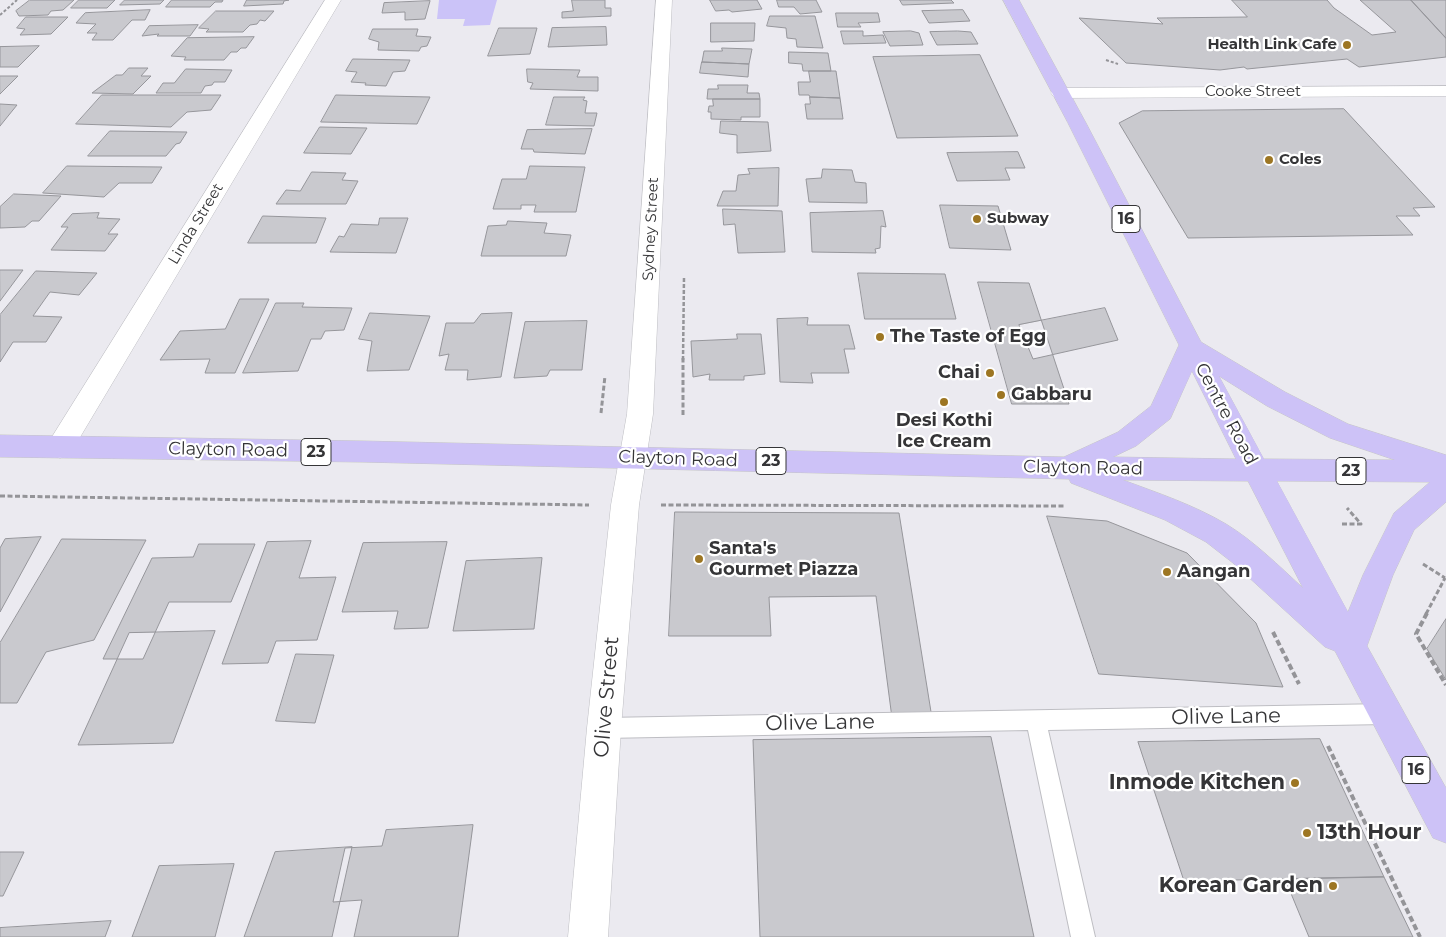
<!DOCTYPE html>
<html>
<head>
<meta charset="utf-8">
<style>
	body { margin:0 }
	canvas { display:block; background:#ebeaf0 }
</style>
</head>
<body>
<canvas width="1446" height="937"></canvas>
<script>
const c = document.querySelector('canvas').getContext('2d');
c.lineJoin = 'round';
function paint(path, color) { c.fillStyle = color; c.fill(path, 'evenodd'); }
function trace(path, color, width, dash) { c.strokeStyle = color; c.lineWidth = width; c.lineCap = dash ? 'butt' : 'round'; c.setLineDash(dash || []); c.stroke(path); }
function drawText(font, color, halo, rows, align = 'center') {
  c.font = font + ' Montserrat,sans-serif'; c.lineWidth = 4.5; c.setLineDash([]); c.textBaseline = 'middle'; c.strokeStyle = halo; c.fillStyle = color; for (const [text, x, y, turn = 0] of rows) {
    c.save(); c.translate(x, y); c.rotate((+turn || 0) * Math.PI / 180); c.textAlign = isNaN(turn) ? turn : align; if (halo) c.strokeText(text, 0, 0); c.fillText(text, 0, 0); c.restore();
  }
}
paint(new Path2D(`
	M 439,0 L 497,0 L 490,25 L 463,26 L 465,19 L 437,19 Z`), '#cbc3f8');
const building = new Path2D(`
	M 30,0 L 74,0 L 63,10 L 51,11 L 48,15 L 19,16 L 16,11 Z
	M 79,0 L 115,0 L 107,8 L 71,8 Z
	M 125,0 L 164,0 L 160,4 L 120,5 Z
	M 172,0 L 223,0 L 222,2 L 215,2 L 210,7 L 166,7 Z
	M 247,0 L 289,0 L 284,1 L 283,4 L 244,6 Z
	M 572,0 L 605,0 L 605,8 L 611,8 L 611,16 L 562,18 L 562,12 L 573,11 Z
	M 710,0 L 757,0 L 762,9 L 732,12 L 729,10 L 716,11 Z
	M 777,0 L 816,0 L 822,12 L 800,14 L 794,7 L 779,7 Z
	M 900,0 L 951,0 L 954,3 L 903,5 Z
	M 1232,0 L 1327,0 L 1334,8 L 1372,35 L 1396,32 L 1360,0 L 1411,0 L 1446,38 L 1446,57 L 1359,67 L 1347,59 L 1247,69 L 1244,67 L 1220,70 L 1126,63 L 1079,18 L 1163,24 L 1157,18 L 1247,17 Z
	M 1411,0 L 1446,0 L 1446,38 Z
	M 430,1 L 425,19 L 405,20 L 405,12 L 382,13 L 384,3 Z
	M 150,10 L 145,20 L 132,20 L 113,40 L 92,40 L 97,33 L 87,33 L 96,24 L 76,23 L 85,13 Z
	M 963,10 L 970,21 L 929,23 L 922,11 Z
	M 216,11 L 274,11 L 265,21 L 260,20 L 257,24 L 250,25 L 243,32 L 206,32 L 209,29 L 199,28 Z
	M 836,13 L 878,13 L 880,22 L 858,23 L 861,27 L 838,27 Z
	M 770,16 L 815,16 L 823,48 L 797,47 L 796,39 L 787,38 L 786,28 L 767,26 Z
	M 26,17 L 68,17 L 51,34 L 20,35 L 25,29 L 17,28 Z
	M 711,23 L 755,23 L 754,41 L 711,42 Z
	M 198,25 L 190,36 L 157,36 L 159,34 L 142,36 L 149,26 Z
	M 606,27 L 607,45 L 548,47 L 552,28 Z
	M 499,28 L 537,28 L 530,54 L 488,56 Z
	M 373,29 L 418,29 L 416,36 L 431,37 L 427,46 L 421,47 L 419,51 L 378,50 L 379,42 L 369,39 Z
	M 841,31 L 863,31 L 863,36 L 883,35 L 886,43 L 844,44 Z
	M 911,31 L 919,33 L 923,45 L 890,46 L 883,32 Z
	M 958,31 L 971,32 L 978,44 L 937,45 L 930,32 Z
	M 254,37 L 246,48 L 241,48 L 237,52 L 231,52 L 224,60 L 184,60 L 186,57 L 171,56 L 187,38 Z
	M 39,46 L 18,67 L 0,67 L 0,47 Z
	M 722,48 L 752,49 L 749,64 L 702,62 L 704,51 L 722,51 Z
	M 789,52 L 828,53 L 831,71 L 803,71 L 802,64 L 789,63 Z
	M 980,55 L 1018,136 L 897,138 L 873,57 Z
	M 353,59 L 410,60 L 405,71 L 393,72 L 386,86 L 365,85 L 366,83 L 351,82 L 357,72 L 346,71 Z
	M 702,62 L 749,64 L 748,77 L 700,73 Z
	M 129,68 L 148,68 L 141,76 L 151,76 L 133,94 L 92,93 L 116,75 L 122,75 Z
	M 186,69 L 232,70 L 225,82 L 214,82 L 212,85 L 205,86 L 201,93 L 156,93 L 163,83 L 174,83 Z
	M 527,69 L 580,70 L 577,77 L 598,77 L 598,91 L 530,89 L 533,83 L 528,82 Z
	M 809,71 L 836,71 L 840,98 L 810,97 L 809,95 L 799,95 L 798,82 L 810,82 Z
	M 0,76 L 18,76 L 0,94 Z
	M 718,85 L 748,85 L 747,93 L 759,93 L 760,99 L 707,99 L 708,89 L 718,89 Z
	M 102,95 L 221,95 L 211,110 L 187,112 L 171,127 L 76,124 Z
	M 336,95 L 430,97 L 417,124 L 321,122 Z
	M 554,97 L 585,97 L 583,100 L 587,101 L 585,113 L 597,113 L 594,126 L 546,125 Z
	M 810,97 L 840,98 L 843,119 L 807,119 L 805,104 L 810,104 Z
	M 713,99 L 760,99 L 760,117 L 741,117 L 741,120 L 711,119 L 711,112 L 708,112 L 709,106 L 713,106 Z
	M 0,104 L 17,105 L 0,126 Z
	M 1344,109 L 1435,207 L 1413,208 L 1420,216 L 1396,216 L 1413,235 L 1188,238 L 1119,123 L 1142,111 Z
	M 721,121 L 768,122 L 771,151 L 737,153 L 737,135 L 720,133 Z
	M 320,127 L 367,128 L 351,154 L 304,153 Z
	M 592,129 L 585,154 L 534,152 L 533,149 L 521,149 L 527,130 Z
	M 110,131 L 187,132 L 180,143 L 176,144 L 166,156 L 88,156 Z
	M 1018,152 L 1025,168 L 1005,168 L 1010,180 L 957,181 L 947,153 Z
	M 67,166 L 162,167 L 152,183 L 119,183 L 104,197 L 43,193 Z
	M 530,166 L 585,167 L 576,212 L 534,212 L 536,205 L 521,205 L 521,209 L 493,209 L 502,179 L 526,179 Z
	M 779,168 L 778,206 L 717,206 L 723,191 L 736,191 L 738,175 L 750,174 L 748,169 Z
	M 823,169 L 852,170 L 855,182 L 866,183 L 867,203 L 809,202 L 806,179 L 821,178 Z
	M 312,172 L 346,173 L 342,180 L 358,181 L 346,204 L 276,204 L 286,190 L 300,191 Z
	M 14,194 L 61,196 L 39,221 L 32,221 L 25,227 L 0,228 L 0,207 Z
	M 940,205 L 998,206 L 1011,250 L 950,248 Z
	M 723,209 L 782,211 L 785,252 L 738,253 L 735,224 L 724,225 Z
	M 883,211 L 886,227 L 881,226 L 880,248 L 875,249 L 876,253 L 812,252 L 810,213 Z
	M 99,213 L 97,218 L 120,219 L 108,234 L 118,234 L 105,251 L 51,250 L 68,227 L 61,227 L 72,214 Z
	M 263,216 L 326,218 L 316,243 L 248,243 Z
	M 380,218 L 408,218 L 396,253 L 330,252 L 339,236 L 344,237 L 351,224 L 378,225 Z
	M 508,221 L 547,223 L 544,233 L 571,235 L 566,256 L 481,256 L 488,226 L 506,225 Z
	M 0,270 L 23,270 L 0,301 Z
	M 36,271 L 97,273 L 79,295 L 50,292 L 33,316 L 62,317 L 46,342 L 13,342 L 0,362 L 0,315 Z
	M 858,273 L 945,274 L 956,319 L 865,319 Z
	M 978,282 L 1029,283 L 1069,404 L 1012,404 Z
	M 240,299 L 269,299 L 235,373 L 205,373 L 210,359 L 160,360 L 180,331 L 225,329 Z
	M 276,303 L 304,303 L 302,307 L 352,308 L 344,330 L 325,331 L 321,339 L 311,339 L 298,371 L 243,373 Z
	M 1105,308 L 1118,340 L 1033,359 L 1019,325 Z
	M 370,313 L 430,316 L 409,370 L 367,371 L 372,341 L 359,339 Z
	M 512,313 L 501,377 L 467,380 L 468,370 L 445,370 L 449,354 L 439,356 L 446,323 L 474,323 L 481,314 Z
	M 808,318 L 807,325 L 849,325 L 855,349 L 844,349 L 849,373 L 811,373 L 813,383 L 780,382 L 777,319 Z
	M 587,321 L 582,370 L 550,370 L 547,376 L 514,378 L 525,322 Z
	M 737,334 L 761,334 L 765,374 L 744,376 L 744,380 L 709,380 L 710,374 L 693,377 L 691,341 L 737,339 Z
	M 675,512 L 899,513 L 932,718 L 892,718 L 876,596 L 769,597 L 771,636 L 669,636 Z
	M 1047,516 L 1107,521 L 1187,553 L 1256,623 L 1283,687 L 1099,674 Z
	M 41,537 L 0,612 L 0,548 L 5,539 Z
	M 62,539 L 146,540 L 94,640 L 46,652 L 17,703 L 0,703 L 0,643 Z
	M 311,541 L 299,578 L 336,577 L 317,640 L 276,641 L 268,663 L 222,664 L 267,542 Z
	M 447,542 L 428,628 L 394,629 L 398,611 L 342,612 L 363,543 Z
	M 199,544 L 255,544 L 231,602 L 169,602 L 143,659 L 103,659 L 152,558 L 193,557 Z
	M 542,558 L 534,629 L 453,631 L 466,561 Z
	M 1446,619 L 1446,680 L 1427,649 Z
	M 215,631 L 173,743 L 78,745 L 129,633 Z
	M 296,654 L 334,655 L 315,723 L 276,721 Z
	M 991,737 L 1034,937 L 760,937 L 753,740 Z
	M 1320,739 L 1384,877 L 1184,881 L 1138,742 Z
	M 473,825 L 458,937 L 354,937 L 362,900 L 333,902 L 345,848 L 382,846 L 386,830 Z
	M 352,847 L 332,937 L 244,937 L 275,852 Z
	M 0,852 L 24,852 L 3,896 L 0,896 Z
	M 234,864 L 215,937 L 132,937 L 159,866 Z
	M 1384,877 L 1413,937 L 1309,937 L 1285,879 Z
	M 111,921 L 105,937 L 0,937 L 0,928 Z`);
paint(building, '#c9c9ce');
trace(building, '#96969b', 1);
const lane = new Path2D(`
	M 1386,704 L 1393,707 L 1396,714 L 1393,721 L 1386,724 L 1048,730 L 1095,937 L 1071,937 L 1028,730 L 604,738 L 597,735 L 594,728 L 597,721 L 604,718 Z`);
const street = new Path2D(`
	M 325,0 L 341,0 L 70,454 L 60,458 L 50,454 L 47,447 L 50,440 Z
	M 656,0 L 672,0 L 653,414 L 639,505 L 621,728 L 608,937 L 568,937 L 587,728 L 611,505 L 627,414 Z
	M 1446,86 L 1446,96 L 1060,98 L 1054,97 L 1051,93 L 1054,89 L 1060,88 Z`);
const primary = new Path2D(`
	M 1003,0 L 1019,0 L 1086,123 L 1201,342 L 1285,392 L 1348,424 L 1446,455 L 1446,502 L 1414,530 L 1393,575 L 1367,646 L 1446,788 L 1446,843 L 1433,838 L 1335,651 L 1325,647 L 1233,563 L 1206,542 L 1165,520 L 1071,483 L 1069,479 L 362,462 L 0,457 L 0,435 L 362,441 L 1064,457 L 1118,432 L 1151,406 L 1179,345 L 1068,123 ZM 1192,371 L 1236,459 L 1113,457 L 1136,446 L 1170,419 ZM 1219,376 L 1267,406 L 1330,438 L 1395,460 L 1264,459 ZM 1123,480 L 1248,481 L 1303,588 C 1279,566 1254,541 1226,524 C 1194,505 1158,493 1123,480 ZM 1277,481 L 1430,482 L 1394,513 L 1363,575 L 1348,612 Z`);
trace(lane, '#bebec3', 2);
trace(street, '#bebec3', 1);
trace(primary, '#c6c6c7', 1);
trace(new Path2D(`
	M 0,15 L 17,0
	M 1106,60 L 1118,64`), '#949498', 2, [3, 2]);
trace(new Path2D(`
	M 683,360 L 684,278`), '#949498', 2.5, [4, 2]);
trace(new Path2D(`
	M 601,413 L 605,376
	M 683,415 L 683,358
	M 0,496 L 589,505
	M 661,505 L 1064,506
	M 1342,524 L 1361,524 L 1347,508
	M 1423,564 L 1445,578
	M 1426,614 L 1445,578`), '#949498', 3, [5, 2.5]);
trace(new Path2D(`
	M 1427,613 L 1416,634 L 1446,685
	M 1273,632 L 1299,684
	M 1328,746 L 1420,937`), '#949498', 4, [6, 3]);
paint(lane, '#fff');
paint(street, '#fff');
paint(primary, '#cdc2f7');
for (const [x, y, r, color] of [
	[1347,45,5,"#9d7623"],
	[1269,160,5,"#9d7623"],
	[977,219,5,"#9d7623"],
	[880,337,5,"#9d7623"],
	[990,373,5,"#9d7623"],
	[1001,395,5,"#9d7623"],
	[944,402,5,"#9d7623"],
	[699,559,5,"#9d7623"],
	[1167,572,5,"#9d7623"],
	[1295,783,5,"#9d7623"],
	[1307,833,5,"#9d7623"],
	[1333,886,5,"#9d7623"]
]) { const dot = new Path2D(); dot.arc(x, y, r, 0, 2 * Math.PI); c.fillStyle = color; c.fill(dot); trace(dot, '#fff', 2); }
drawText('bold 15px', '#353537', '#fff', [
	["Health Link Cafe",1337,45,"right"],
	["Coles",1279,160],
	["Subway",987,219]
], 'left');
drawText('15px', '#353537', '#fff', [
	["Cooke Street",1253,92],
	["Linda Street",196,224,-59],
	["Sydney Street",651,229,-87]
]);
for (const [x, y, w] of [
	[1126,219,28],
	[316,452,30],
	[771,461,30],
	[1351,471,30],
	[1416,770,28]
]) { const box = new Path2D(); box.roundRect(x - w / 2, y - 13.5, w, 27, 4); c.fillStyle = '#fff'; c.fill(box); trace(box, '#353537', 1); }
drawText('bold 16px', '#353537', null, [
	["16",1126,219],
	["23",316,452],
	["23",771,461],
	["23",1351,471],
	["16",1416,770]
]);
drawText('bold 18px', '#353537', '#fff', [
	["The Taste of Egg",890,337],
	["Chai",980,373,"right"],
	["Gabbaru",1011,395],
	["Desi Kothi",944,421,"center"],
	["Ice Cream",944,442,"center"],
	["Santa's",709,549],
	["Gourmet Piazza",709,570],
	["Aangan",1177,572]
], 'left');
drawText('18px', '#353537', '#fff', [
	["Centre Road",1226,414,62],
	["Clayton Road",228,450,1],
	["Clayton Road",678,459,2],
	["Clayton Road",1083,468,1]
]);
drawText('21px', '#353537', '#fff', [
	["Olive Street",607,697,-85],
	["Olive Lane",1226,717,-1],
	["Olive Lane",820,723,-1]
]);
drawText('bold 21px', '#353537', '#fff', [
	["Inmode Kitchen",1285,783],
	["13th Hour",1317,833,"left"],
	["Korean Garden",1323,886]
], 'right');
</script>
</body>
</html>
